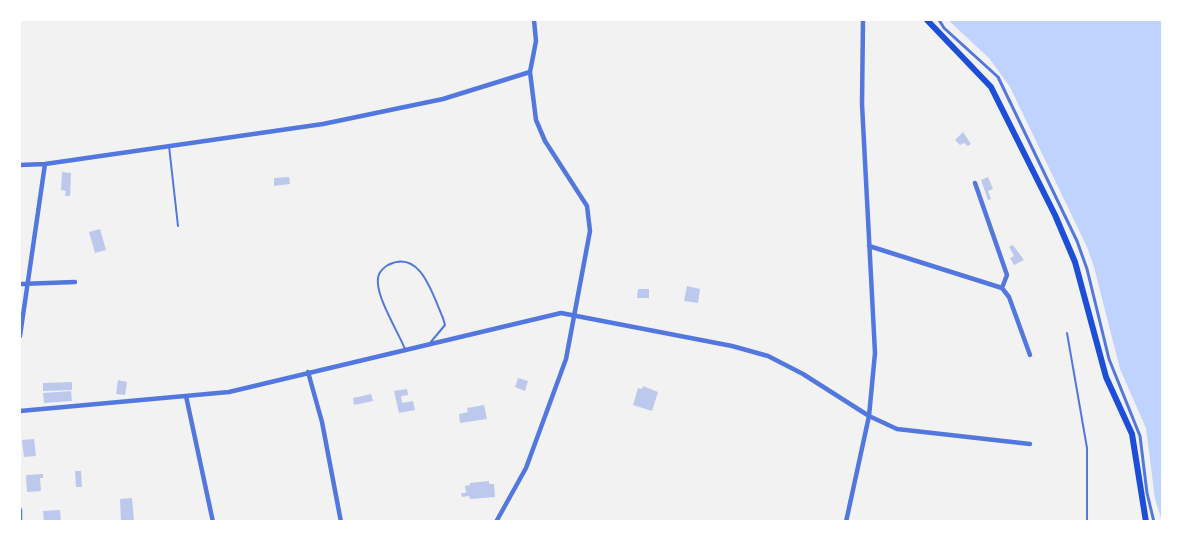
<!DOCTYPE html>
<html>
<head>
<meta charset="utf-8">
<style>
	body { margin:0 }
	#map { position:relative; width:1182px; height:541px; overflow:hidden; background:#f2f2f2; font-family:"PT Sans",sans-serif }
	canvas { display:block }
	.frame { position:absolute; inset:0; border:21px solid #fff; pointer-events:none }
</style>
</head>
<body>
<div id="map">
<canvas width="1182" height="541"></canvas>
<div class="frame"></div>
</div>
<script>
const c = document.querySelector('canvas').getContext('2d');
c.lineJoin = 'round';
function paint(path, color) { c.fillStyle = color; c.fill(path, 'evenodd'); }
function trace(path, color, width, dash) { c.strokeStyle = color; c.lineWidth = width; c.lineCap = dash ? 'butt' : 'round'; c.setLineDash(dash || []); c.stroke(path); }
paint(new Path2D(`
	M 948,20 L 1162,20 L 1162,521 L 1155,499 L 1146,428 L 1120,369 L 1094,267 L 1087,247 L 1010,87 L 989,58 Z`), '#bfd3fe');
paint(new Path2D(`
	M 963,132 L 971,144 L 968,146 L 964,143 L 960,145 L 955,140 Z
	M 62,172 L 71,173 L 70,196 L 65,196 L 66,191 L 61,190 Z
	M 289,177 L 290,184 L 274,186 L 274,178 Z
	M 988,177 L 993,189 L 988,191 L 991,199 L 988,200 L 981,180 Z
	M 100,229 L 106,250 L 95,253 L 89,232 Z
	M 1013,245 L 1024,260 L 1014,265 L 1010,258 L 1014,256 L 1009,247 Z
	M 687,286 L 700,289 L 698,303 L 684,301 Z
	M 638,289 L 649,289 L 649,298 L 637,298 Z
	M 518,378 L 528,381 L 525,391 L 515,387 Z
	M 118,380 L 127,382 L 125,395 L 116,394 Z
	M 72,382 L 72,390 L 43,391 L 43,383 Z
	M 643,386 L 658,392 L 652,411 L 633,405 L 638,388 L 642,389 Z
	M 407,389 L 408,395 L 401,396 L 402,403 L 413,401 L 415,410 L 399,413 L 394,391 Z
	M 71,391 L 72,401 L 44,403 L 43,393 Z
	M 371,394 L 373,401 L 354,405 L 353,398 Z
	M 484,405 L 487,419 L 460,423 L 459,414 L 468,412 L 467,408 Z
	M 34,439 L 36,456 L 24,457 L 22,440 Z
	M 75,471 L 81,471 L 82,487 L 76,487 Z
	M 43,474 L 43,478 L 40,478 L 41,491 L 27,492 L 26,475 Z
	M 489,481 L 489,484 L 494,484 L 495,497 L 470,499 L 469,496 L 462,497 L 461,493 L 466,493 L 465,486 L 470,485 L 470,483 Z
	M 132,498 L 134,520 L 121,521 L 120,499 Z
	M 60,510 L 61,522 L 44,522 L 43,511 Z`), '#bdc9ec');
trace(new Path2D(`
	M 169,146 L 178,226
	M 1067,333 L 1087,448 L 1087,522
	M 405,349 C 398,332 379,301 378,284 C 377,275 380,270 388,265 C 421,248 433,296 443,318 L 445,325 L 430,343`), '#5277de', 2);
trace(new Path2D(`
	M 939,20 L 944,28 L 998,77 L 1077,241 L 1087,269 L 1109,359 L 1140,436 L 1147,493 L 1154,522`), '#5277de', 3);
trace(new Path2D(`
	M 20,165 L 45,164 L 323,124 L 443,99 L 530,72
	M 975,183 L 1007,275 L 1002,288
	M 869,246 L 1002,288 L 1009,297 L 1030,355
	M 20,284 L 75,282
	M 20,336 L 45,164
	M 308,372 L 322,422 L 341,522
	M 186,396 L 213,522
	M 20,411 L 229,392 L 561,313 L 732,346 L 768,356 L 803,374 L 869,416 L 897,429 L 1030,444
	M 20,510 L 20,522
	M 496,522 L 526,468 L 566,359 L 590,231 L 587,206 L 545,141 L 536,120 L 530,72 L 536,41 L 534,20
	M 846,522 L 869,416 L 875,353 L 862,104 L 863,20`), '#5277de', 4.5);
trace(new Path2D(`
	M 927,20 L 991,87 L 1055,215 L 1075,262 L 1106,377 L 1132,434 L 1146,522`), '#1d4ed8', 6);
</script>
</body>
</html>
